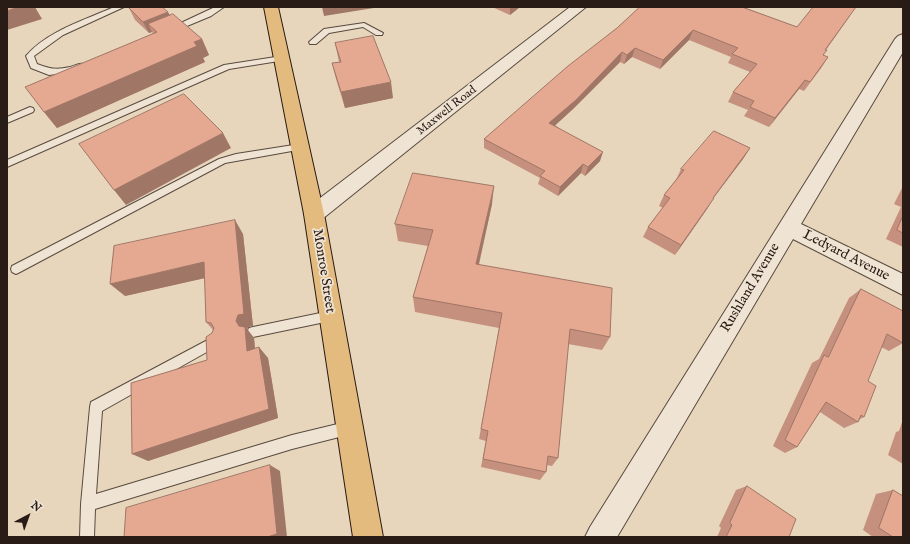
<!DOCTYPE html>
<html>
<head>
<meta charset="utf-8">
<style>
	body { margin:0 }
	#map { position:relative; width:910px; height:544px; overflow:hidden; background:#e7d6bc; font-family:"IM FELL English",serif }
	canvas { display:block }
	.frame { position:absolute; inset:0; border:8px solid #291b15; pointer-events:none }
	.north { position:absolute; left:8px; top:496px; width:40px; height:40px; -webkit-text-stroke:3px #efe4d3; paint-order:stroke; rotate:41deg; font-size:11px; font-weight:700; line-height:16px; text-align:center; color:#291b15 }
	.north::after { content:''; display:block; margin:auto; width:14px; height:18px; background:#291b15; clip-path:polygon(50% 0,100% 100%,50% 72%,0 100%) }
</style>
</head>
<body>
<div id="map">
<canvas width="910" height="544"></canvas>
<div class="frame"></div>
<div class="north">N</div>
</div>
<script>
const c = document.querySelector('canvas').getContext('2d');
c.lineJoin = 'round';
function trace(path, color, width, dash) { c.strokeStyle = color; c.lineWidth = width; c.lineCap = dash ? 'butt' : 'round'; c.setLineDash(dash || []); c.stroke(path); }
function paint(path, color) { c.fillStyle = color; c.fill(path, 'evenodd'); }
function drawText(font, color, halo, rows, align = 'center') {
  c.font = font + ' "IM FELL English",serif'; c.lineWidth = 3.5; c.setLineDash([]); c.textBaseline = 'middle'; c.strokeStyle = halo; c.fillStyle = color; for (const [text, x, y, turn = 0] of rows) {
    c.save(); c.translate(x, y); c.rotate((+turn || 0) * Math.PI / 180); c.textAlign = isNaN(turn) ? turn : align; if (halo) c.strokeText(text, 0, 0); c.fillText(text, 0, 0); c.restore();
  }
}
const service = new Path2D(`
	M 114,7 L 124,7 L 63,35 L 34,56 L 37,64 C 50,69 56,70 70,67 C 75,66 78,63 83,64 L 83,68 L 72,72 L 49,75 L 31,68 L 26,56 C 47,31 85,20 114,7 Z
	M 215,7 L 224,7 L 211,16 L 175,31 L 172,31 L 168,29 Z
	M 364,23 L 383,33 L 382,35 L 376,35 L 363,27 L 329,33 L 316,44 L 310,44 L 309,42 L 324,29 Z
	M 282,56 L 286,58 L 285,60 L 229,69 L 7,167 L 7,160 L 224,65 Z
	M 30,107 L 33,108 L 34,110 L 33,112 L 7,123 L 7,117 Z
	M 300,144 L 305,147 L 303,149 L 225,163 L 20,272 L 16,274 L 12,272 L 11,269 L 12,266 L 219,159 L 236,154 Z
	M 330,311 L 334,312 L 336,316 L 334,320 L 330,321 L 253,337 L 249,336 L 247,332 L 249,328 L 253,327 Z
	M 217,335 L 221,336 L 223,340 L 221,344 L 102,411 L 96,494 L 292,435 L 350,421 L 355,423 L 357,428 L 355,433 L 292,449 L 95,509 L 94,537 L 80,537 L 81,504 L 90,407 L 91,402 Z`);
const minor = new Path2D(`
	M 570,7 L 586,7 L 321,220 L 314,222 L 307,220 L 304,214 L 307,208 Z
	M 903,34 L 903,52 L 801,224 L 903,274 L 903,295 L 793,239 L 617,537 L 585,537 L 590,527 L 895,39 L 898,36 Z`);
const primary = new Path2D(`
	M 264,7 L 278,7 L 324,214 L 383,537 L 353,537 L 304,214 Z`);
trace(service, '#584a3f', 2);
trace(minor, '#584a3f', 2);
trace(primary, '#291b15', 2);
paint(service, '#efe4d3');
paint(minor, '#efe4d3');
paint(primary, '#e4bb7e');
paint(new Path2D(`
	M 492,7 L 520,7 L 510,15 Z
	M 640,7 L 743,7 L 797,27 L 850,16 L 826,50 L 823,55 L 828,57 L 822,67 L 804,91 L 799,89 L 769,127 L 744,116 L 748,110 L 728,102 L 733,92 L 750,72 L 728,63 L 731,57 L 689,40 L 660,69 L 632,57 L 624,64 L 620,62 L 573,109 L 555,125 L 600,161 L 585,176 L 581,173 L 558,196 L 538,184 L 540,178 L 484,148 L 484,139 L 617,28 Z
	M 129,8 L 170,15 L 202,39 L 209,55 L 203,58 L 205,62 L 57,128 L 44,112 L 153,33 L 152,32 L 149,33 L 135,20 Z
	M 335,43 L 393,98 L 345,108 L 336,79 L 332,63 L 339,62 Z
	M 750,148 L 743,159 L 713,198 L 707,209 L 675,255 L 643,237 L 648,227 L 663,208 L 659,206 L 664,195 L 676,180 L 681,169 Z
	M 903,186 L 903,247 L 886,239 L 901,207 L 894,204 Z
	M 492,204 L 479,265 L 610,337 L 602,350 L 568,344 L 558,458 L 552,466 L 547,465 L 546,472 L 540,480 L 481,467 L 486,441 L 479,439 L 499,328 L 415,312 L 413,297 L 428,246 L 398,241 L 395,224 Z
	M 243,234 L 253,326 L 248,327 L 247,329 L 254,338 L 255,348 L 268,358 L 278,418 L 148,461 L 207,360 L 212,333 L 213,330 L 206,322 L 205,278 L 125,296 Z
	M 861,289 L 903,311 L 903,343 L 889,351 L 881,347 L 868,381 L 864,417 L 860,419 L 858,422 L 844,428 L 820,412 L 797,447 L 785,453 L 773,446 L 812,363 L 819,359 L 849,298 Z
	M 903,419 L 903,464 L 888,455 L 896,432 L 899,431 Z
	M 747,486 L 789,537 L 717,537 L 721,528 L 719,526 L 736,490 Z
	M 893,490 L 903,537 L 873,537 L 863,530 L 876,494 Z`), '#c5907d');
paint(new Path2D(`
	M 18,7 L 35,7 L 42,19 L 7,30 L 7,11 Z
	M 322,7 L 380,7 L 324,16 Z
	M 510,7 L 520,7 L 510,15 Z
	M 168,12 L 174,23 L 148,24 L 152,32 L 149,33 L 143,22 Z
	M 693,30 L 689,40 L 660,69 L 663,60 Z
	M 202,39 L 209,55 L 203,58 L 205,62 L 57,128 L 44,112 Z
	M 635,48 L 632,57 L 624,64 L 627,55 Z
	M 622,52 L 620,62 L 573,109 L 548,132 L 549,123 Z
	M 805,80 L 799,89 L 769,127 L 775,118 Z
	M 391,82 L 393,98 L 345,108 L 341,92 Z
	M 223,133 L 231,148 L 126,205 L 114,190 Z
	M 750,148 L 743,159 L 706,208 L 713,198 Z
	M 603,152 L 600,161 L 585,176 L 588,167 Z
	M 583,164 L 581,173 L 558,196 L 560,187 Z
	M 494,186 L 492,204 L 475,280 L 476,264 Z
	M 714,198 L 707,209 L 675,255 L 681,245 Z
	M 235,220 L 243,234 L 253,326 L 248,327 L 247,329 L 254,338 L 256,362 L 247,351 L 239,326 L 236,321 Z
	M 204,262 L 214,276 L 125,296 L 110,284 Z
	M 259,347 L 268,358 L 278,418 L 148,461 L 132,454 Z
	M 270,465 L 280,471 L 287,537 L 267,537 Z`), '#a07666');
const building = new Path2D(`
	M 7,7 L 18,7 L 7,11 Z
	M 132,7 L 162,7 L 168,12 L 143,22 L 129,8 Z
	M 640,7 L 742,7 L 797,27 L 813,7 L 856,7 L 825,50 L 827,50 L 823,55 L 828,57 L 810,82 L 805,80 L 775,118 L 750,107 L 754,101 L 733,92 L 757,64 L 732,54 L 738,48 L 693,30 L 663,60 L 635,48 L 627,55 L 622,52 L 576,100 L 549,123 L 603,152 L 588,167 L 583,164 L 560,187 L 540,176 L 545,171 L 484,139 L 568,66 L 617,28 Z
	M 173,14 L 202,39 L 194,42 L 197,46 L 44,112 L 25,87 L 157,32 L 148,24 Z
	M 373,36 L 391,82 L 341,92 L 332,63 L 341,62 L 335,43 Z
	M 184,94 L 223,133 L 114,190 L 79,144 Z
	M 714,131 L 750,148 L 713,198 L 714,198 L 681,245 L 648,227 L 670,198 L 664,195 L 684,170 L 681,169 Z
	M 413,173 L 494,186 L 476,264 L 612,288 L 610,337 L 570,329 L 558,458 L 548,456 L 546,472 L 483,459 L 488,431 L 481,429 L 502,313 L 413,297 L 433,230 L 395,224 Z
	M 903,216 L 903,233 L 897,230 Z
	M 235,220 L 244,314 L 238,315 L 236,321 L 239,326 L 245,327 L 247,351 L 259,347 L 269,409 L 132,454 L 131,383 L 207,360 L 206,337 L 212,333 L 214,328 L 211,323 L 206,322 L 204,262 L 110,284 L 114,246 Z
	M 861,289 L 903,311 L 903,343 L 887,334 L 868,381 L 876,386 L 864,417 L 861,415 L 858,422 L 826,402 L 797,447 L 785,440 L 824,355 L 828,357 Z
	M 270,465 L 277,534 L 267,537 L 124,537 L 126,508 Z
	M 747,486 L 796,519 L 789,537 L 726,537 L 732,525 L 730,523 Z
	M 893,490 L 903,496 L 903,537 L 893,537 L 879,528 Z`);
paint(building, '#e5a891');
trace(building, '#a07666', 1);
drawText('12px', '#291b15', '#efe4d3', [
	["Maxwell Road",447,111,-38]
]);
drawText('14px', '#291b15', '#efe4d3', [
	["Ledyard Avenue",846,256,27],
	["Monroe Street",323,271,81],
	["Rushland Avenue",751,288,-59]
]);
</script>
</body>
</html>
